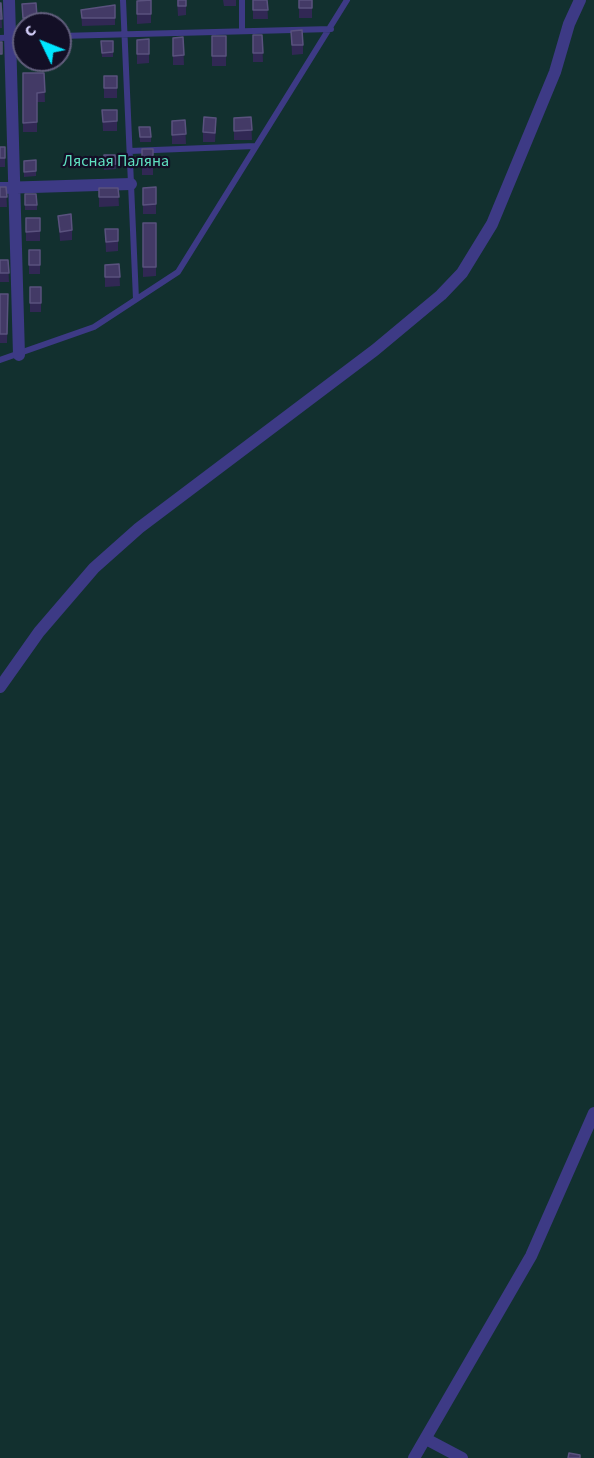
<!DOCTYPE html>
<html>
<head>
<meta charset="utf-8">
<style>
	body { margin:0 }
	#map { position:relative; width:594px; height:1458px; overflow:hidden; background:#130f26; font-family:"Source Sans 3",sans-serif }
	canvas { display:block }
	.north { position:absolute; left:12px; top:12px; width:60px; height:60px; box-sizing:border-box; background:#130f26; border:2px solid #625e7d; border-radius:50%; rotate:313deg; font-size:16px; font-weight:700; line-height:24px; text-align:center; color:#d9d4ff }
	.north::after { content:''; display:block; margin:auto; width:21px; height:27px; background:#00e5ff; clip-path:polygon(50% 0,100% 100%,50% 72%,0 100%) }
</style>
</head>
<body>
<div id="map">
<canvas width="594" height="1458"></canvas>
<div class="north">С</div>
</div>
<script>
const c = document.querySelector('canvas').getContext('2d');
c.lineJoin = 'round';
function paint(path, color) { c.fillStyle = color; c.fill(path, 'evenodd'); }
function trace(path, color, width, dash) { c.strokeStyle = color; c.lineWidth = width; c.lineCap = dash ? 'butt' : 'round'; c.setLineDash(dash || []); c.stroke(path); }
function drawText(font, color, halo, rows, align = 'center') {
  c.font = font + ' "Source Sans 3",sans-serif'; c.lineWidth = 4.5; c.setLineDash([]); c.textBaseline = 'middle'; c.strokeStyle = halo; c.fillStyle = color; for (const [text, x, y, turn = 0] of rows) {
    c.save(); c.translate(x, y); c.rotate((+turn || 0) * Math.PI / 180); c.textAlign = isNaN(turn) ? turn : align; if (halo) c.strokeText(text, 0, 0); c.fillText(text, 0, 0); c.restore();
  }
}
paint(new Path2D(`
	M 0,0 L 594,0 L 594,1458 L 0,1458 ZM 24,24 L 60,24 L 60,60 L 24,60 Z`), '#12302f');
trace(new Path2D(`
	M 123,0 L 136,299
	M 242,0 L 242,30
	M 60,36 L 331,29
	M 0,38 L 24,37
	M 130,151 L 255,146
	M 0,360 L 94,327 L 178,272 L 347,0`), '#3d3a85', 6);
trace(new Path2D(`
	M 9,0 L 19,355
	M 0,188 L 131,184
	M 0,687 L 39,632 L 94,568 L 139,528 L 375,350 L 441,295 L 462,273 L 492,224 L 555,72 L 569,24 L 580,0
	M 426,1439 L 462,1458
	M 414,1458 L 531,1256 L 594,1113`), '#3d3a85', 12);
paint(new Path2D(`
	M 151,0 L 151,23 L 137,24 L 137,1 Z
	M 177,0 L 186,0 L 186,15 L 178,16 Z
	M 223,0 L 236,0 L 236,6 L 224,6 Z
	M 253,0 L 267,0 L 268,19 L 253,19 Z
	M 299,0 L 312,0 L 312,18 L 299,18 Z
	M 0,3 L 1,3 L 2,28 L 0,28 Z
	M 36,3 L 37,24 L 24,24 L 24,27 L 23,27 L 22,4 Z
	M 115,5 L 115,25 L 82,26 L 81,10 Z
	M 291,31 L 303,45 L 303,54 L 292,55 Z
	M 253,35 L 262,35 L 263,62 L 253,62 Z
	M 212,36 L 226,36 L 226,66 L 212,66 Z
	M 183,37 L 184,65 L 173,65 L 173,38 Z
	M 22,39 L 24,39 L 24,60 L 38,60 L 38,61 L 23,62 Z
	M 149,39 L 149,63 L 137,64 L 137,40 Z
	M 101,41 L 113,41 L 113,57 L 102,57 Z
	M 23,73 L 44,73 L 45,102 L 37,102 L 37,132 L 23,132 Z
	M 104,76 L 117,76 L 117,98 L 104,98 Z
	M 102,110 L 117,110 L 117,131 L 103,131 Z
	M 251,117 L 252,140 L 234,140 L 234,118 Z
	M 185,120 L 186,144 L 172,144 L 172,121 Z
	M 139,127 L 151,137 L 151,142 L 140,142 Z
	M 216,128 L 215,142 L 203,142 L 203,132 Z
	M 0,147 L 5,147 L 5,167 L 0,167 Z
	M 142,149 L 153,149 L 153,175 L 142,175 Z
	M 104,155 L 115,155 L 116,169 L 104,170 Z
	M 24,161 L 36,171 L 36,176 L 24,177 Z
	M 0,187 L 6,187 L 7,207 L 0,207 Z
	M 156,187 L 156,214 L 143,214 L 143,188 Z
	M 99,188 L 118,188 L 119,206 L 99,207 Z
	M 25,194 L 37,205 L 37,210 L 25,210 Z
	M 58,216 L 72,230 L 72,240 L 60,241 Z
	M 26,218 L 40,218 L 40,241 L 26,241 Z
	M 143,223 L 156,223 L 156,276 L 143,277 Z
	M 105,229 L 118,229 L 118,251 L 106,252 Z
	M 29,250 L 40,250 L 40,274 L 29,274 Z
	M 0,260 L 8,260 L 9,282 L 0,282 Z
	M 119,264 L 120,286 L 105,287 L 105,265 Z
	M 30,287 L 41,287 L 41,312 L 30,312 Z
	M 0,294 L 8,294 L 7,343 L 0,343 Z`), '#312854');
const building = new Path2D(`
	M 151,0 L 151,14 L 137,14 L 137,1 Z
	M 178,0 L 186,0 L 186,6 L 178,6 Z
	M 253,0 L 267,0 L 268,10 L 253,10 Z
	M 299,0 L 312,0 L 312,8 L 299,8 Z
	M 0,3 L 1,3 L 2,19 L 0,19 Z
	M 36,3 L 37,17 L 23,18 L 22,4 Z
	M 115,5 L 115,18 L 82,18 L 81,10 Z
	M 302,30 L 303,45 L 292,45 L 291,31 Z
	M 253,35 L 262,35 L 263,53 L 253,53 Z
	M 212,36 L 226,36 L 226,56 L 212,56 Z
	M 183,37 L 184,55 L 173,56 L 173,38 Z
	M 22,39 L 24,39 L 24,52 L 23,52 Z
	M 149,39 L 149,54 L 137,54 L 137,40 Z
	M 101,41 L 113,41 L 113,52 L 102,53 Z
	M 0,42 L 2,42 L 2,54 L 0,54 Z
	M 23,73 L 44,73 L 45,92 L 37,93 L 37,122 L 23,123 Z
	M 104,76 L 117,76 L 117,88 L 104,88 Z
	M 102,110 L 117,110 L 117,121 L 103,122 Z
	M 204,117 L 216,118 L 215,133 L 203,132 Z
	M 251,117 L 252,130 L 234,131 L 234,118 Z
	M 185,120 L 186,134 L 172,135 L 172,121 Z
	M 139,127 L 150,127 L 151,137 L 140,137 Z
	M 0,147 L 5,147 L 5,158 L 0,158 Z
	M 142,149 L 153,149 L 153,165 L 142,165 Z
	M 104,155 L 115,155 L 116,164 L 104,165 Z
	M 36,160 L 36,171 L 24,172 L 24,161 Z
	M 0,187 L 6,187 L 7,197 L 0,197 Z
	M 156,187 L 156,204 L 143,205 L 143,188 Z
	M 99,188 L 118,188 L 119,197 L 99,197 Z
	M 25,194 L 36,194 L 37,205 L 25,205 Z
	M 71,214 L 72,230 L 60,232 L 58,216 Z
	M 26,218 L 40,218 L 40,231 L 26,232 Z
	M 143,223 L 156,223 L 156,267 L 143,267 Z
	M 105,229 L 118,229 L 118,241 L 106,242 Z
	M 29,250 L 40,250 L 40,265 L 29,265 Z
	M 0,260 L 8,260 L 9,273 L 0,273 Z
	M 119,264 L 120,277 L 105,277 L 105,265 Z
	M 30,287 L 41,287 L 41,303 L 30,303 Z
	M 0,294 L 8,294 L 7,334 L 0,334 Z
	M 569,1453 L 580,1455 L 580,1458 L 568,1458 Z`);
paint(building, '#433a66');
trace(building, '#5a527e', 1.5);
drawText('16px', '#5fe0c0', '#130f26', [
	["Лясная Паляна",116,162]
]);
</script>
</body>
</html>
